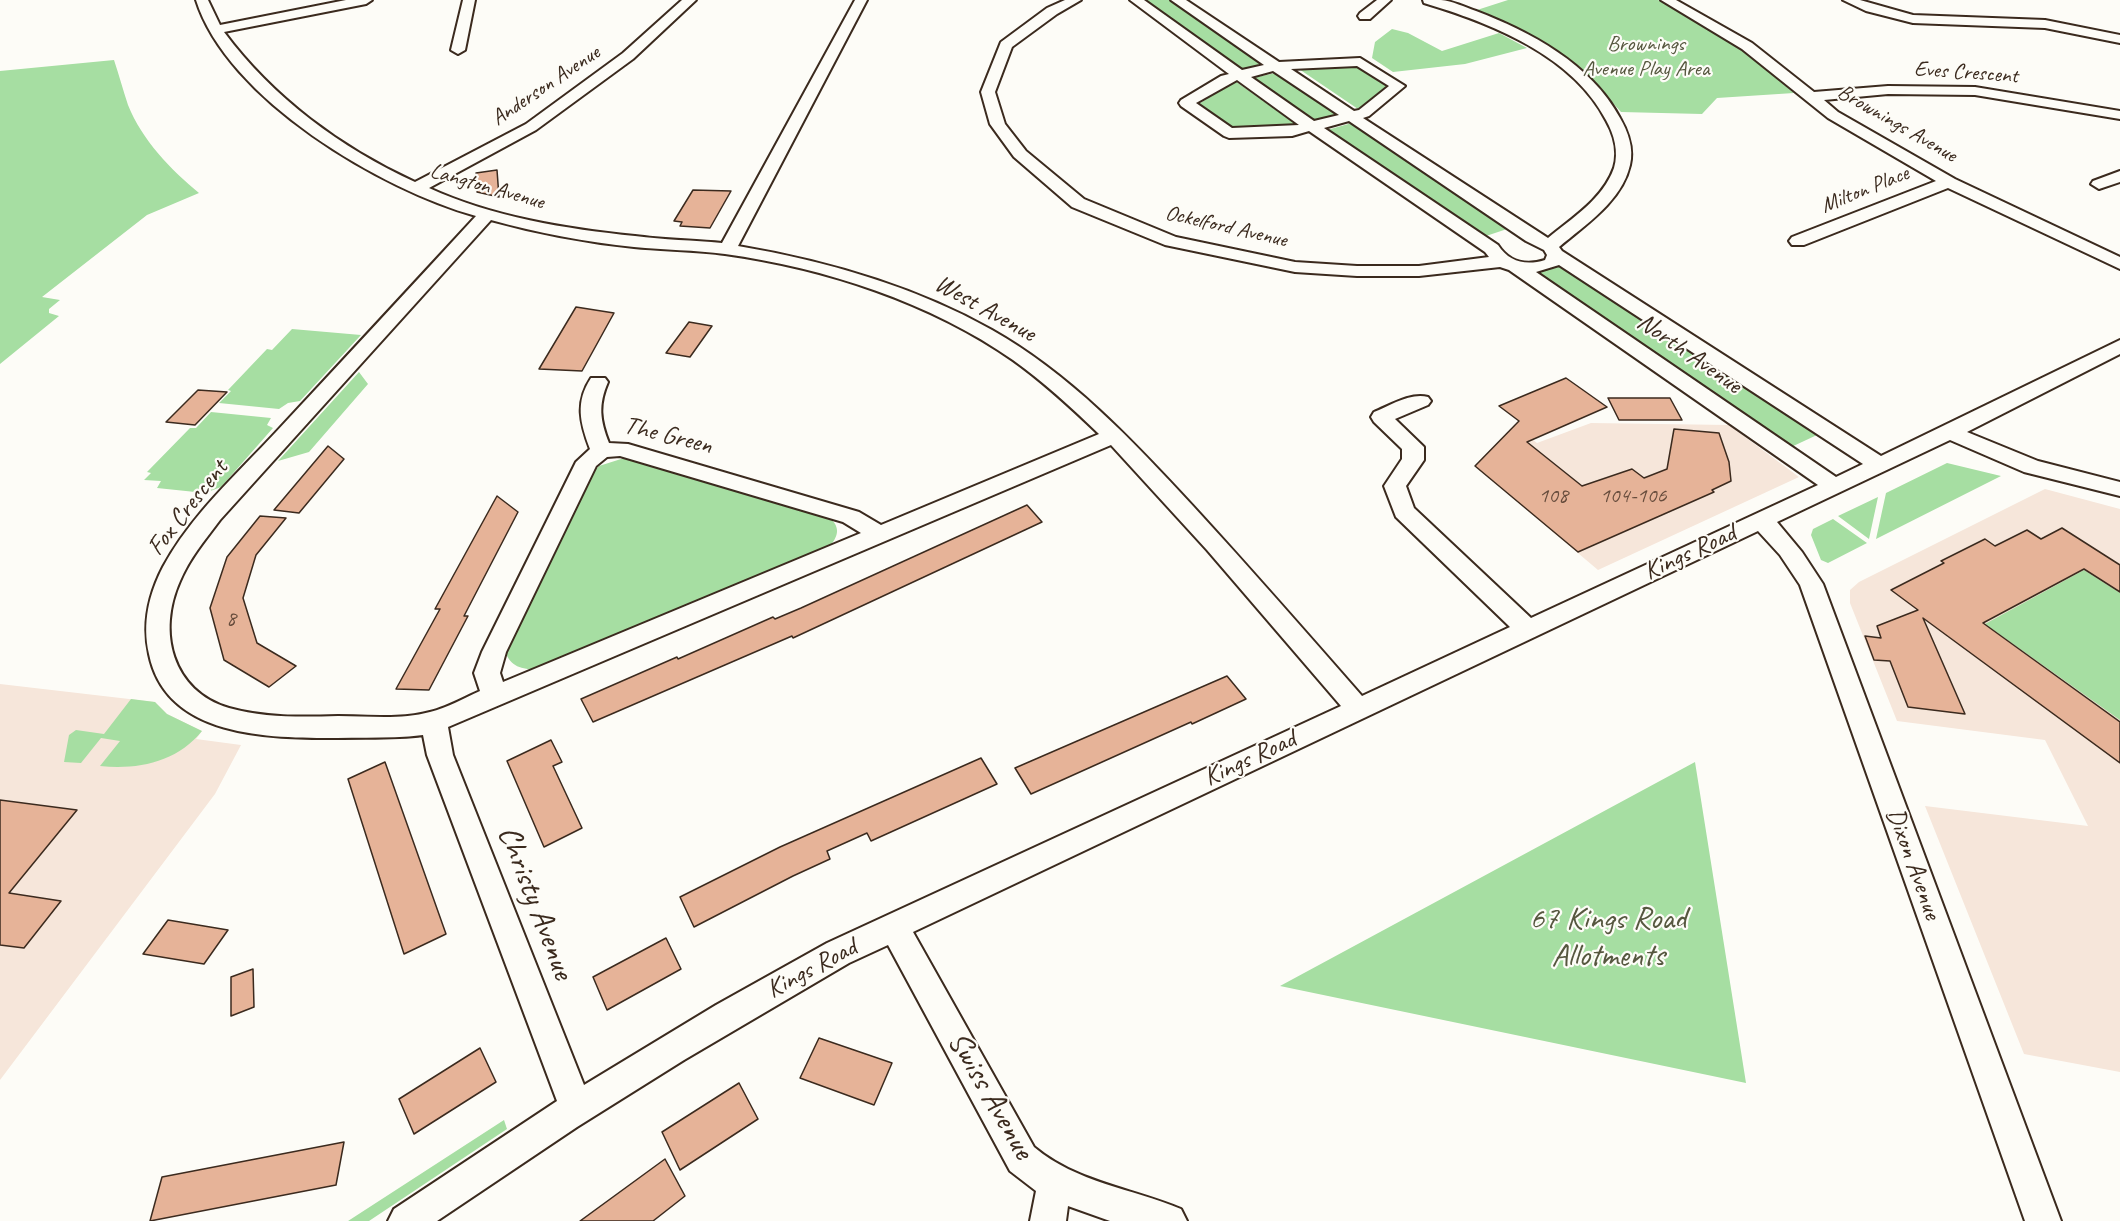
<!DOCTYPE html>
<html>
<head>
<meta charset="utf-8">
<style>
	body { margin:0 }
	canvas { display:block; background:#fdfcf7 }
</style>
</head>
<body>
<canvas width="2120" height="1221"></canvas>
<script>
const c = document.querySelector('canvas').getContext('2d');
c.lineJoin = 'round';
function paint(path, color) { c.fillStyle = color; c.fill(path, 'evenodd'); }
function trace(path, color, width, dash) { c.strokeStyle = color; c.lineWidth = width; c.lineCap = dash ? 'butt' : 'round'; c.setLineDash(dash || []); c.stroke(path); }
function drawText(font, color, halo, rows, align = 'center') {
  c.font = font + ' Caveat,sans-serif'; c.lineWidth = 4.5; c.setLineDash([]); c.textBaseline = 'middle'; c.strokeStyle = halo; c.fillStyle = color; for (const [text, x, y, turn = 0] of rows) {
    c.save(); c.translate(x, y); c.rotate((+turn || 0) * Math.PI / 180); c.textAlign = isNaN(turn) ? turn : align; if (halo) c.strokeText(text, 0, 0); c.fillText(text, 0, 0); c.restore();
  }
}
paint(new Path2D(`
	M 1591,423 L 1729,425 L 1799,477 L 1598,570 L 1475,466 L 1516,426 L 1537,443 Z
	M 2045,489 L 2120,509 L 2120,1072 L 2024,1054 L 1925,806 L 2088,826 L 2045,740 L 1897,721 L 1850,603 L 1850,590 L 1859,582 Z
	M 0,684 L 155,702 L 167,714 L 202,731 L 196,739 L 241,745 L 215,794 L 0,1080 Z`), '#f6e6da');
paint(new Path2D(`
	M 1142,0 L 1169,0 L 1262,64 L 1240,69 Z
	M 1508,0 L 1658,0 L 1739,47 L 1794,93 L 1717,98 L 1702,114 L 1621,112 L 1580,67 L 1531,38 L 1477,10 Z
	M 1392,29 L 1408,33 L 1442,51 L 1499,33 L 1527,48 L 1465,64 L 1393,72 L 1372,58 L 1375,42 Z
	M 114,60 C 119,75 123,90 128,105 C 142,140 171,170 199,193 L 147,215 L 42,297 L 60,300 L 49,309 L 49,313 L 59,316 L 0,364 L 0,71 Z
	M 1353,64 L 1388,87 L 1358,109 L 1296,67 Z
	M 1275,73 L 1337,114 L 1314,120 L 1253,78 Z
	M 1235,81 L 1297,125 L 1228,128 L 1197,105 Z
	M 1352,123 L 1510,228 L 1483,237 L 1327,130 Z
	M 1561,265 L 1817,435 L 1789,448 L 1535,274 Z
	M 292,329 L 361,335 L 300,401 L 288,403 L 279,409 L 219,403 L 231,391 L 228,390 L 267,349 L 272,350 Z
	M 359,372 L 368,384 L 309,452 L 278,461 Z
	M 211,412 L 271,418 L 267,425 L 273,428 L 221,487 L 205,493 L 157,488 L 161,481 L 144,480 L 151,473 L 147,472 L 190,428 L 196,428 Z
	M 621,459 L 634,459 L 830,518 C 841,528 838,537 829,547 L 537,670 C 522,669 510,667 505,651 L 593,472 L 599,466 Z
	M 1947,463 L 2001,476 L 1876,539 L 1886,493 Z
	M 1878,497 L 1869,539 L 1838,516 Z
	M 1833,519 L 1867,543 L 1828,563 L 1821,560 L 1811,535 L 1813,529 Z
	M 2084,570 L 2120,593 L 2120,720 L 1985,624 Z
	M 131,699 L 155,702 L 167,714 L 202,731 C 177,762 138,770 100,766 L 120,741 L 101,738 L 81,763 L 64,762 L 69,735 L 76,730 L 104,734 Z
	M 1695,762 L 1746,1083 L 1280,986 Z
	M 504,1120 L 507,1129 L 369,1221 L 348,1221 Z`), '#a6dea2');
const building = new Path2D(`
	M 497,170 L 499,197 L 477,192 L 476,173 Z
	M 693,190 L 731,191 L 710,228 L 680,226 L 682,222 L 674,221 Z
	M 576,307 L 614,313 L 582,371 L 539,369 Z
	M 689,322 L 712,326 L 690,357 L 666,353 Z
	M 1566,378 L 1607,407 L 1527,442 L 1582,486 L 1632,469 L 1644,478 L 1667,469 L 1674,429 L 1719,433 L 1729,462 L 1731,481 L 1712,490 L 1714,492 L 1578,552 L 1475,466 L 1519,421 L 1499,406 Z
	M 198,390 L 227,392 L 195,425 L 166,422 Z
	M 1608,398 L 1670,398 L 1682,420 L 1619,420 Z
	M 328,446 L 344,459 L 299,513 L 274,510 Z
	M 497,496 L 518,512 L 464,616 L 468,616 L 429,690 L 396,689 L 440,609 L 435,609 Z
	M 1027,505 L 1042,522 L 793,638 L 792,636 L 593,722 L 581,699 L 677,657 L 678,659 L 773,617 L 775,619 L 801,608 Z
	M 260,516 L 286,518 L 256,555 L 243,598 L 257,643 L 296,666 L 269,687 L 224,660 L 210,608 L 227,557 Z
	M 2062,528 L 2120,565 L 2120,592 L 2084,569 L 1983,623 L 2120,722 L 2120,763 L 1923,618 L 1965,714 L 1908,707 L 1890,661 L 1874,660 L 1865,636 L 1881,638 L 1877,626 L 1918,610 L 1891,590 L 1944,563 L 1941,561 L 1985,539 L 1995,546 L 2027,530 L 2041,539 Z
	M 1227,676 L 1246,699 L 1192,724 L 1191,722 L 1031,794 L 1015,768 Z
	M 551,740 L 562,762 L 553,766 L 582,828 L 544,847 L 507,761 Z
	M 981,758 L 997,784 L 871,841 L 867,833 L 827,851 L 830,859 L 793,876 L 694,927 L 680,897 L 780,847 Z
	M 385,762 L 446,934 L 404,954 L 348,779 Z
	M 0,800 L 77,810 L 9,893 L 61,901 L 24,948 L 0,945 Z
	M 168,920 L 228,930 L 204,964 L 143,954 Z
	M 666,938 L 681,969 L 607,1010 L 593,977 Z
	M 253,969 L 254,1007 L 231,1016 L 231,977 Z
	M 819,1038 L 892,1063 L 874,1105 L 800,1078 Z
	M 480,1048 L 496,1082 L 414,1134 L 399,1099 Z
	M 739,1083 L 758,1119 L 680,1170 L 662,1132 Z
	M 344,1142 L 336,1185 L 150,1221 L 162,1177 Z
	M 665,1159 L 685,1196 L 653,1221 L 580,1221 Z`);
paint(building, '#e6b398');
trace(building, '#3b2a1e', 1.5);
const minor = new Path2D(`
	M 196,0 L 208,0 L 220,25 L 346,0 L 372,0 L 366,4 L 224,32 C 273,98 341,148 415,182 L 526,124 L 623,53 L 682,0 L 696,0 L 633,59 L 536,130 L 429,188 C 492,217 566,229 635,236 C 664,240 693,240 722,243 L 855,0 L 867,0 L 738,246 C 826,261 914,286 992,330 C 1070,374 1133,441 1193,506 C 1250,568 1306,632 1362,696 L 1510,627 L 1396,517 L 1384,486 L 1402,459 L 1402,449 L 1374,422 L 1371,417 L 1374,412 C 1389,406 1411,392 1428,397 L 1431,401 L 1428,405 L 1395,419 L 1424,447 L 1424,460 L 1406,486 L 1414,508 L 1531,618 L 1818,485 L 1509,270 L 1500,267 L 1419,276 L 1357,276 L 1295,272 L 1165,245 L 1072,207 L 1014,157 L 990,124 L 981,92 L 1001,42 L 1047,8 L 1065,0 L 1081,0 L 1057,14 L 1012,47 L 995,92 L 1005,124 L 1026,151 L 1084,199 L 1176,237 L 1295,262 L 1357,266 L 1419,266 L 1489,257 L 1485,252 L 1309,131 L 1292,136 L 1229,138 L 1224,136 L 1181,106 L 1179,103 L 1181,100 L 1221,76 L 1229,74 L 1130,0 L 1144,0 L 1242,70 L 1264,65 L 1171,0 L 1186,0 L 1279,62 L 1360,58 L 1405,86 L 1369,116 L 1363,118 L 1548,238 C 1572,218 1603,199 1614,168 C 1619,152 1614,134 1606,120 C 1572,55 1491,23 1424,3 L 1423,0 C 1429,0 1435,0 1441,0 C 1452,1 1465,7 1476,11 C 1531,32 1591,64 1620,118 C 1628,132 1634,148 1630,165 C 1622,201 1585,225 1559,247 L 1562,251 L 1881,456 L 2120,340 L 2120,354 L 1967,432 L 2038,461 L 2120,482 L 2120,496 L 2024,472 L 1950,440 L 1777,522 L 1802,552 L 1823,584 L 2061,1221 L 2025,1221 L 1800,585 L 1780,555 L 1758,531 L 913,932 L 1034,1147 C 1077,1183 1131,1188 1181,1209 L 1187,1221 L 1110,1221 L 1068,1206 L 1066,1221 L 1030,1221 L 1036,1191 L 1010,1171 L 888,945 L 849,963 L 684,1060 L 577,1127 L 437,1221 L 388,1221 L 394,1209 L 557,1101 L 427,755 L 423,735 C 395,739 366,737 337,738 C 269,738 166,738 149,654 C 142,623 149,594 163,567 C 191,515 237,474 276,432 C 343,360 410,288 476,216 C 382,190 227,99 196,0 ZM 1357,66 L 1389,86 L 1359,110 L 1354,111 L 1291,69 ZM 1273,71 L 1339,115 L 1314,121 L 1251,77 ZM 1237,80 L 1299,125 L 1232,128 L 1196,103 ZM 1349,121 L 1526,241 L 1544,250 L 1547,255 L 1545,260 C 1526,266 1509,262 1498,245 L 1324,128 ZM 491,220 C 538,233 586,242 634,247 C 664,250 695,250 725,254 C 825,268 930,302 1013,360 C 1044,382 1072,408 1099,434 L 881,525 L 859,512 L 628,444 L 609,443 C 600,420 598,405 608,382 L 605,378 L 591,378 C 575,402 580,423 590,449 L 576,462 L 482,652 L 474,673 L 480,691 C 464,698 447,708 430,712 C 401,720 368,716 338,716 C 302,717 264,718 229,708 C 172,691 157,632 180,581 C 189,559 205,540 220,520 ZM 1559,265 L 1863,464 L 1836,477 L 1536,272 ZM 1111,445 L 1207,550 L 1341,706 L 827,943 L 716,1005 L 584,1085 L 453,755 L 448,727 ZM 620,456 L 843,522 L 861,533 L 503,682 L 500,673 L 506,652 L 596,466 L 607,457 Z
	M 463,0 L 475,0 L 465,50 L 458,54 L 451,50 Z
	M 1377,0 L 1391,0 L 1370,19 L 1360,19 L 1358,16 L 1360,13 Z
	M 1661,0 L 1676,0 L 1752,43 L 1814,92 L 1888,86 L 1975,87 L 2120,111 L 2120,119 L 1975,95 L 1888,94 L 1824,100 L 1838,112 L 1955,179 L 2120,257 L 2120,269 L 1948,188 L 1804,245 L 1792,245 L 1789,241 L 1792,237 L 1936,181 L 1828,118 L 1742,49 Z
	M 1843,0 L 1860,0 L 1913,15 L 2045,20 L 2120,35 L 2120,43 L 2045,28 L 1913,23 L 1866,11 Z
	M 2120,171 L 2120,182 L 2099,189 L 2091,184 L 2093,181 Z`);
trace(minor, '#3b2a1e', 4);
paint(minor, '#fdfcf7');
drawText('22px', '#56573f', '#fdfcf7', [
	["Brownings",1646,44],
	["Avenue Play Area",1646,69]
]);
drawText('22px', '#3b2a1e', '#fdfcf7', [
	["Eves Crescent",1966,73,4],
	["Anderson Avenue",546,86,-34],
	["Brownings Avenue",1897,124,30],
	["Langton Avenue",487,187,16],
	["Milton Place",1865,190,-22],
	["Ockelford Avenue",1226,227,13]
]);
drawText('22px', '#664c3c', null, [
	["108",1553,496],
	["104-106",1633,496],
	["8",231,619]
]);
drawText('26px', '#3b2a1e', '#fdfcf7', [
	["West Avenue",985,309,29],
	["North Avenue",1689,354,35],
	["The Green",668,436,14],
	["Fox Crescent",188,508,-52],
	["Kings Road",1690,553,-25],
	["Kings Road",1250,759,-25],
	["Dixon Avenue",1913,864,70],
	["Kings Road",812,969,-28]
]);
drawText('32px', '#3b2a1e', '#fdfcf7', [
	["Christy Avenue",535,903,69],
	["Swiss Avenue",990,1096,60]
]);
drawText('32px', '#56573f', '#fdfcf7', [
	["67 Kings Road",1608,920],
	["Allotments",1608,957]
]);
</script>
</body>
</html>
